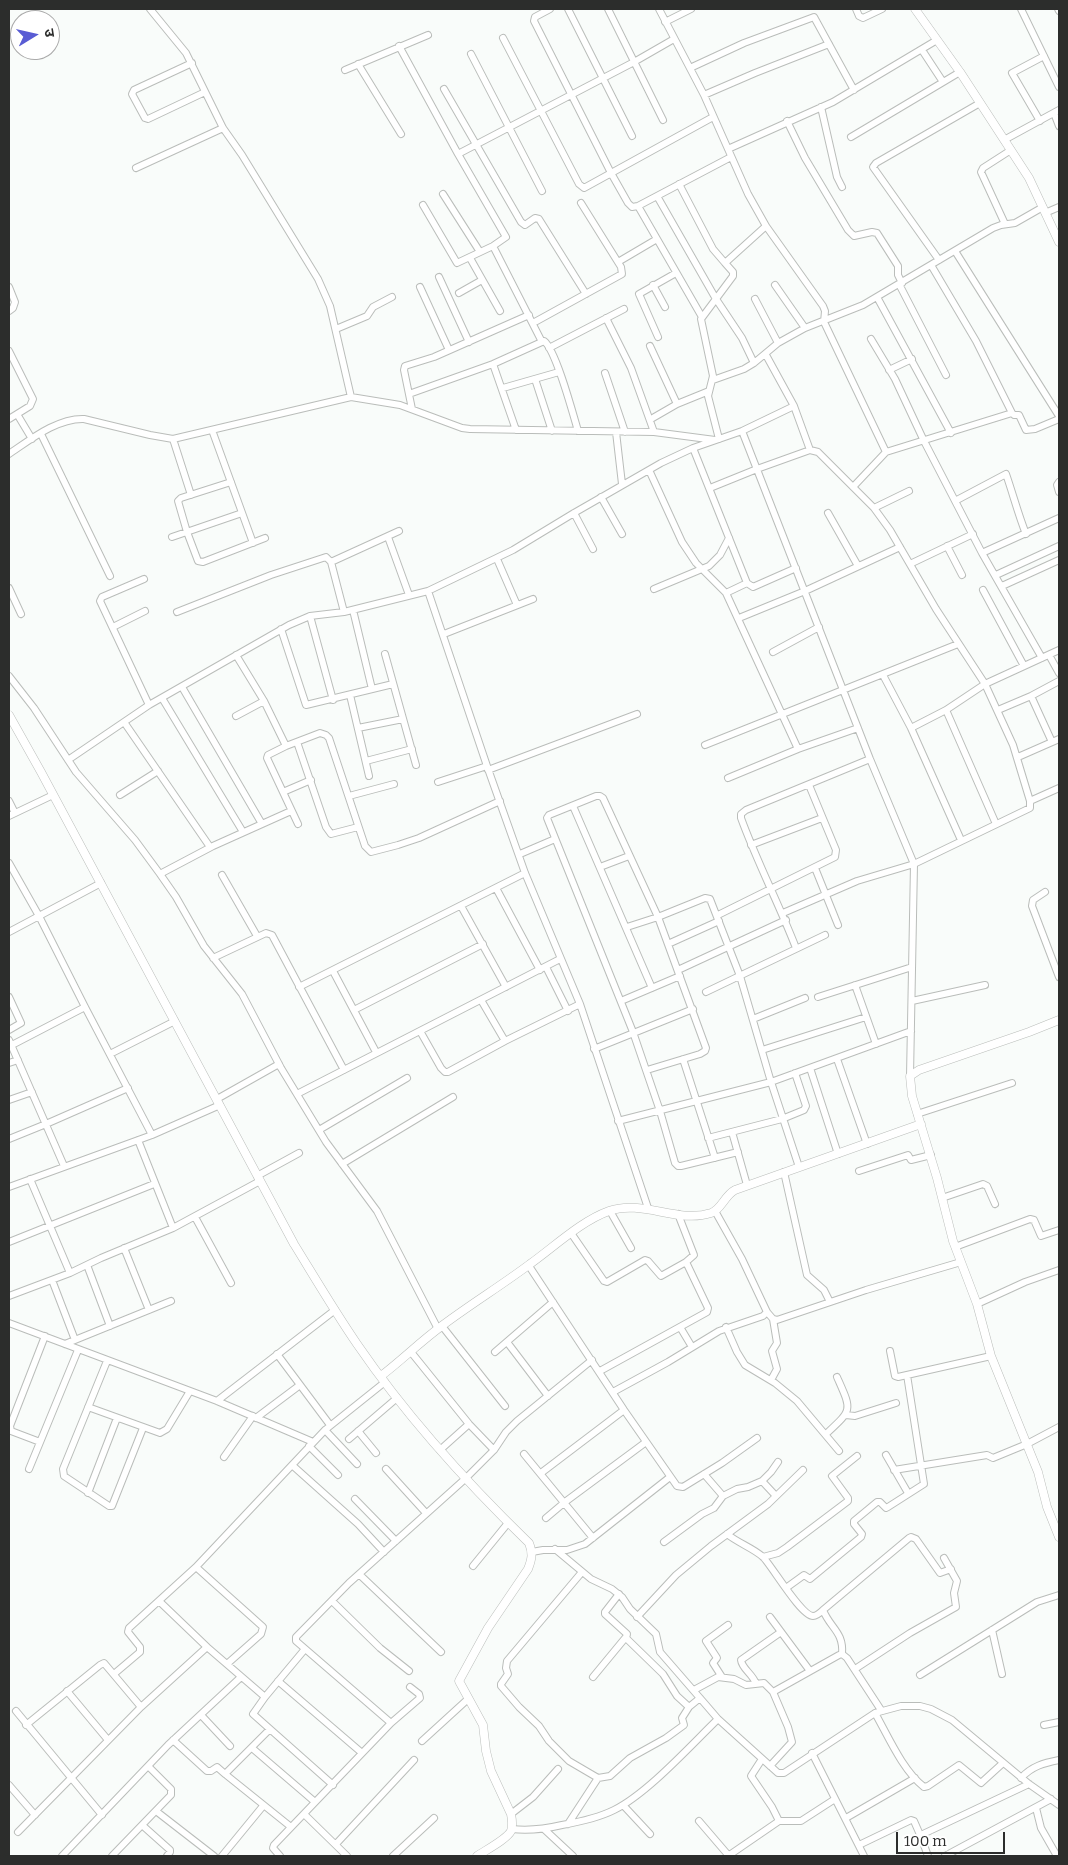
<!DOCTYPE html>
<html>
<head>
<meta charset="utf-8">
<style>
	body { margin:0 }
	#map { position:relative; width:1068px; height:1865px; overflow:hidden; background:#f9fcfa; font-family:Bitter,"Noto Sans Devanagari",serif }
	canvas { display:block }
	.frame { position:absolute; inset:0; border:10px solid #2c2d2c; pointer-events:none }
	.north { position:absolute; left:10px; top:10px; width:50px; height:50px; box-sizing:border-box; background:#fff; border:1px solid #ababab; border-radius:50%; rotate:81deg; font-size:14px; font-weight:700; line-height:20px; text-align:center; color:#2c2d2c }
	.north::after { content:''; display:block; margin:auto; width:18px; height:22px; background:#595cd4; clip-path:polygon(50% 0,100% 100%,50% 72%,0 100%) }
	.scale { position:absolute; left:896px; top:1832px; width:109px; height:22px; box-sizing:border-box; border:2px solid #2c2d2c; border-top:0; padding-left:6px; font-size:15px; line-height:18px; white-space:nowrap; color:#2c2d2c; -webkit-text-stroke:4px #fff; paint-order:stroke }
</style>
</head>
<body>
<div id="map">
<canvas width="1068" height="1865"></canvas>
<div class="frame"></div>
<div class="north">उ</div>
<div class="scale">100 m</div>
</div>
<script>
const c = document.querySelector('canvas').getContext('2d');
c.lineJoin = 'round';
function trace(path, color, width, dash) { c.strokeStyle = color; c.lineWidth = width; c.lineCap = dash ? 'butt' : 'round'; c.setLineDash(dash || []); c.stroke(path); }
const minor = new Path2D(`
	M 150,9 L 186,53 L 223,128 L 242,155 L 318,279 L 330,306 L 351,397
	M 550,9 L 535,17 L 534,21 L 611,173 L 628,203 L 632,207 L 638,206 L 731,157
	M 568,9 L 632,136
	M 608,9 L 663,120
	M 659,9 L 704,95 L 748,194 L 766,226 L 725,263 L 733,272 L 733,276 L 701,319 L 713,376 L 708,396 L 719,439
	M 856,9 L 859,16 L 863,18 L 882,9
	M 1021,9 L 1059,87
	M 1058,9 L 1059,11
	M 665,22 L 691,9
	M 503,38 L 579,184 L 584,188 L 713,117
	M 399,46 L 458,154 L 506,237 L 493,246 L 457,263 L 423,205
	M 922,50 L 943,82
	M 471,54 L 542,191
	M 192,63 L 134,90 L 132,94 L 145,118 L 148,119 L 205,92
	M 358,64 L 401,134
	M 690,68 L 744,43 L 814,17 L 854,90
	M 345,70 L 428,35
	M 444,89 L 521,222 L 525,225 L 535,218 L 539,219 L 586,294
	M 704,95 L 755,73 L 829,44
	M 821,107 L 837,177 L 842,187
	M 1054,113 L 1059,126
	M 787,121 L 805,158 L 848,230 L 854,236 L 872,232 L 877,233 L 898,266 L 898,275 L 902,283
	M 1040,121 L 1012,73 L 1044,56
	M 851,137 L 960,72
	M 1004,140 L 1059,110
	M 728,149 L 833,102 L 937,40
	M 458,154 L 634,62 L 674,39
	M 136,168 L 223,128
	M 679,184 L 713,249 L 725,263
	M 443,194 L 480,252
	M 657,196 L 716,299 L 742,338 L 754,363
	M 638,206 L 702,317
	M 1045,213 L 1059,207
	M 1005,224 L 981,172 L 983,168 L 1011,150
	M 766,226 L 823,306 L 825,311 L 824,322 L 886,452 L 853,487
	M 493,246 L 542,342
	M 955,251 L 1059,416
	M 470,258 L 500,311
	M 939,260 L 873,167 L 876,163 L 980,103
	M 618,262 L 657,239
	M 439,277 L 469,342
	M 899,284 L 946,375
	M 653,285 L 665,307
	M 775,285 L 805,328
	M 9,287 L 15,302 L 13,308 L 9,311
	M 420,287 L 449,350
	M 459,293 L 482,280
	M 877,297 L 951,433
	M 755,299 L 778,343
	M 606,318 L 631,368 L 654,432
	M 533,323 L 622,274 L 621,267 L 581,203
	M 336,329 L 367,316 L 373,307 L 392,297
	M 658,337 L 639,294 L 676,273
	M 871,339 L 895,379 L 924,441 L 982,553 L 1042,658
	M 650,346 L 677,404
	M 549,348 L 624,309
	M 9,351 L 33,399 L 30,406 L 9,419
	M 766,355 L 794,406 L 810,450
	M 493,364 L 516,430
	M 889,370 L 912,359
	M 605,373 L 625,432
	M 535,379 L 552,431
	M 713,380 L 744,369 L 754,363 L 778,343 L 805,328 L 863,305 L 993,228 L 1001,225 L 1015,223 L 1043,207
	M 503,388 L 559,372
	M 409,394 L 493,364 L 544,341 C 556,350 573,414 578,431
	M 412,409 L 404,370 L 405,366 L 434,357 L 529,315
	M 1012,413 L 1014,415 L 1019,415 L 1026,430 L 1035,429 L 1059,419
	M 17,414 L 32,439
	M 651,419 L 677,404 L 709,391
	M 212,430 L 253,543
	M 742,431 L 870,759 L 914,864 L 857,881 L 783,913
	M 616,432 L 622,484
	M 41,434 L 110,576
	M 173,439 L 191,495
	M 693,448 L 747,583 L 753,587 L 796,568
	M 886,452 L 1012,413 L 976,341 L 931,265
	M 9,454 C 30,440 57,418 84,419 L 150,435 L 173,439 L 351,397 L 400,405 L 462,428 L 470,429 L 654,432 L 715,440
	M 649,470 L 682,542 L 696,563 L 726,593 L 798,749
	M 231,482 L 181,498 L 178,501 L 187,532 L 198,561 L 203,562 L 265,538
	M 1059,482 L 1057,485 L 1059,492
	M 710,488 L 757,469 L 810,450 L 818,452 L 874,508 L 890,530 L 936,609 L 985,684 L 1013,745 L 1030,801 L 1030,808 L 914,864 L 910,1076
	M 601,497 L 622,534
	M 955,501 L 1006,474 C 1013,494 1018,514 1026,534
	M 874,508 L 909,491
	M 574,513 L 593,549
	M 828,513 L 858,566
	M 172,537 L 242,513
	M 388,537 L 409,595
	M 947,546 L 962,575
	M 982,553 L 1059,518
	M 497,559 L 517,605
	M 331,562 L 399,531
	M 910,564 L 973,534
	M 996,575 L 1059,546
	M 144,579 L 102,597 L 100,601 L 149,705
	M 1002,586 L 1059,560
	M 9,588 L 21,614
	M 654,589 L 709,566 L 720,555 L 729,538
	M 983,590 L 1024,666
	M 428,591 L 487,766 L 525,873 L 580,1004 L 648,1208
	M 726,593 L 747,583
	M 353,610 L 372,689
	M 177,612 L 271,575 L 326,557 L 331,562 L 344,612
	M 310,616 L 333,700
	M 739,618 L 805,591 L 900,547
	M 113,627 L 145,611
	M 281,629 L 306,705 L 393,684
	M 444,634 L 533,599
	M 773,652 L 819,627
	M 385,654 L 416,765
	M 236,655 L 264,701 L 286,746 L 268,755 L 267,758 L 298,824
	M 1049,655 L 1059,673
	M 883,675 L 911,728
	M 9,676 L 34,708 L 76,772 L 135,840 L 160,874 L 176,897 L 204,946 L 242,994 L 281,1068 L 326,1142 L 377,1211 L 438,1329
	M 182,687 L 262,824
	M 350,695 L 369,776
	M 1031,696 L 1052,742
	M 162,698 L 243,832
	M 946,710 L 996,824
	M 998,710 L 1031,696 L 1059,681
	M 236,716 L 264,701
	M 124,722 L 210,847
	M 358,728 L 403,719
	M 297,742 L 326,827 L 331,834 L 358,827
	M 705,745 L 958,644
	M 286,746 L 320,733 L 326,735 L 329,738 L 365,846 L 371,852 L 398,845 L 419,838 L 500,801
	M 1018,757 L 1059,739
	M 68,760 L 149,705 L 289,625 L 310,616 L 344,612 L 428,591 L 513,550 L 574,513 L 661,463 L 693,448 L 742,431 L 794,406
	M 366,761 L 412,749
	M 488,770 L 637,714
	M 728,778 L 798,749 L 858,728
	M 438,782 L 487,766
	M 283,792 L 311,780
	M 120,795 L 158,771
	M 349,796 L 394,784
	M 9,801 L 15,813
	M 1030,801 L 1059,788
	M 573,806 L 652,988
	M 9,816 L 53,795
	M 961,840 L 911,728 L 946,710 L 985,684 L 1059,650
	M 751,845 L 822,818
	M 520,854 L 555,839
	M 9,863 L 39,916 L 85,1007 L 152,1135
	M 600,867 L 629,856
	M 815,868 L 838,925
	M 160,874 L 213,846 L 291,811
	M 222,875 L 257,936
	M 496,888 L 540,970
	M 1045,892 L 1033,900 L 1032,906 L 1059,977
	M 461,906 L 506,987
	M 718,915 L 835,857 L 836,850 L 809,785
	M 627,927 L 658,917 L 705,898 L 710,899 L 740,976 L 771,1082 L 799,1167
	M 9,932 L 101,883
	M 668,944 L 719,921
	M 796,948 C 779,904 757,862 741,818 L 741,814 L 746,810 L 870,759
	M 213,958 L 266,933 L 272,935 L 344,1070
	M 546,967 L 568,1011
	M 678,970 L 786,920
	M 333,971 L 376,1052
	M 855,985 L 876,1044
	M 299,987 L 525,873
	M 706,992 L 825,935
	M 9,997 L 21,1023 L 9,1030
	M 818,997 L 912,967
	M 481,1000 L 505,1041
	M 621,1001 L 680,976
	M 912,1001 L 985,985
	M 354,1010 L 483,944
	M 753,1019 L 805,998
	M 420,1031 L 441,1068 L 445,1072 L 448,1072 L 505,1041 L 580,1004
	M 9,1040 L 64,1166
	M 12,1045 L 85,1007
	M 594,1049 L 693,1009
	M 762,1050 L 866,1017
	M 110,1054 L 175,1021
	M 683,1059 L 715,1158
	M 837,1059 L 867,1144
	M 9,1063 L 18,1060
	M 810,1068 L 838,1154
	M 647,1070 L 700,1054 L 705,1051 L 706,1048 L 658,917 L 603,798 L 600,796 L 596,796 L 549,815 L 547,818 L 633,1032 L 660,1111 L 675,1163 L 678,1166 L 681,1166 L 738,1152
	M 297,1094 L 560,959
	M 217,1099 L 279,1064
	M 9,1100 L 32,1092
	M 917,1114 L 1012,1083
	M 618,1121 L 771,1082 L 911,1031
	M 319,1130 L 407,1078
	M 732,1132 L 747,1185
	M 708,1138 L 782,1119 L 804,1110 L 806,1106 L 795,1073
	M 9,1139 L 46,1124 L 128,1088
	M 138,1140 L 173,1228
	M 342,1164 L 453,1097
	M 859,1171 L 908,1155 L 911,1160 L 931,1155
	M 784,1172 L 807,1275 L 824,1290 L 830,1302
	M 257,1176 L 299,1153
	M 30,1179 L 70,1273
	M 9,1187 L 152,1135 L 220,1105
	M 942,1198 L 983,1184 L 987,1186 L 995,1204
	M 610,1211 L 631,1248
	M 195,1217 L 231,1283
	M 571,1233 L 604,1281 L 607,1282 L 645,1260 L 648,1261 L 661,1276 L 686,1262 L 694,1255 L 678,1214
	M 9,1242 L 154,1184
	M 955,1247 L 1030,1219 L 1034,1220 L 1041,1236 L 1059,1230
	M 124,1248 L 149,1310
	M 87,1265 L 110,1326
	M 529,1266 L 624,1410 L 677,1486 L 683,1487 L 722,1463 L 757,1438
	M 52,1280 L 75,1340
	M 9,1296 L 70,1273 L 101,1258 L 173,1228 L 260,1181
	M 977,1304 L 1025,1282 L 1059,1270
	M 767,1312 L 773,1319 L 777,1320 L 866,1290 L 961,1262
	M 9,1323 L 217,1401 L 313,1442
	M 442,1326 L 505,1406
	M 680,1327 L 692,1347
	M 726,1327 L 737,1352 L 745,1365 L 775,1383 L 797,1401 L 839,1451
	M 507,1342 L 548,1396
	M 65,1344 L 171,1301
	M 890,1351 L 895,1376 L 898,1377 L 991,1356
	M 411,1352 L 469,1424 L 494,1450
	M 495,1352 L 553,1302
	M 277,1354 L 330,1425
	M 107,1361 L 63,1469 L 64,1476 L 109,1506 L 112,1506 L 143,1428
	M 600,1371 L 707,1312 L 708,1308 L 686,1262
	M 771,1380 L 777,1369 L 772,1351 L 777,1343 L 773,1319
	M 613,1392 L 668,1362 L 719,1331 L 763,1316 L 767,1312 L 742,1259 L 715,1211
	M 217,1401 L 335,1310
	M 88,1407 L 160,1433 L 167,1429 L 190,1391
	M 846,1415 L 855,1416 L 896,1403
	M 256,1418 L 300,1385
	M 325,1430 L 357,1464
	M 358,1431 L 376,1453
	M 826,1434 C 853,1409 852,1411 837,1377
	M 349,1439 L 397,1398
	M 40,1442 L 11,1431 L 10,1426 L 45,1336
	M 309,1446 L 338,1475
	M 440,1450 L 469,1424
	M 524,1454 L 593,1538
	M 886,1455 L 908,1493
	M 224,1457 L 253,1416
	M 292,1465 L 358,1524 L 384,1552
	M 29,1469 L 78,1350
	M 386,1469 L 426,1513
	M 894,1470 L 987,1455 L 993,1458 L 1027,1444 L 1059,1427
	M 541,1473 L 624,1410
	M 704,1474 L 723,1496 L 737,1489 L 748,1487 L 762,1481 L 771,1472 L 778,1462
	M 762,1481 L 776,1496
	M 88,1493 L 117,1418
	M 355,1499 L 396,1541
	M 546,1518 L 565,1502 L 646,1442
	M 727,1534 C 738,1543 753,1548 763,1557 C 772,1566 801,1616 813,1616 C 816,1616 821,1612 823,1610
	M 664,1542 L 702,1514 L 714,1508 L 723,1496
	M 555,1549 L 591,1579 L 612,1589 L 622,1597 L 630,1609 L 656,1634 L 660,1652 L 706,1705 L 718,1719 L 778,1773 L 784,1773 L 875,1713 L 901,1706 L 920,1706 L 931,1709 L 952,1720 L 1029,1784 L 1059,1805
	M 532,1552 L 543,1550 L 567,1550 L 585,1544 L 670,1477
	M 763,1557 L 778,1553 L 787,1547 L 848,1501 L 848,1498 L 832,1476 L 857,1456
	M 473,1566 L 508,1523
	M 196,1567 L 263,1627 L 261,1634 L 227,1664
	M 582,1572 L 507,1661 L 506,1668 L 508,1674 L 501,1684 L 501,1686 L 519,1707 L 539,1726 L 549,1741 L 569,1761 L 598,1778 L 610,1776 L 630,1758 L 666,1738 L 684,1725 L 682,1718 L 689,1707 L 700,1698
	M 360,1575 L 441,1652
	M 786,1588 L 804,1575 L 810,1579 L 861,1537 L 862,1534 L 854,1524 L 854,1521 L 877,1502 L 880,1502 L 886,1508 L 888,1507 L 924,1484 L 907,1375
	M 619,1594 L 605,1612 L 605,1614 L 627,1634 L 626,1638 L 663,1674 L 677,1696 L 689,1707
	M 159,1601 L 207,1647 L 265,1697
	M 332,1601 L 380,1648 L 409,1671
	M 637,1617 L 676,1575 L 711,1546 L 768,1504 L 803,1470
	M 770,1617 L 810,1671
	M 992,1630 L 1002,1674
	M 305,1649 L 265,1697 L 253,1714 L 333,1785
	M 842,1654 C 844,1632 830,1628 823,1610 L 909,1538 L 911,1537 L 916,1539 L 940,1573 L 951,1569
	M 855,1669 L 910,1633 L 956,1607 L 954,1593 L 957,1581 L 944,1558
	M 114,1674 L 140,1652 L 140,1647 L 128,1632 L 129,1628 L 196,1567 L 325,1430 L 385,1382
	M 920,1675 L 1037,1602 L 1059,1595
	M 593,1677 L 626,1637
	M 722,1677 L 713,1663 L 717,1658 L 706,1641 L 728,1625
	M 278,1681 L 362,1753
	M 756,1684 C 753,1674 742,1669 741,1660 L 781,1632
	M 694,1690 L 718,1677 L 734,1679 L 746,1685 L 764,1683 L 773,1692
	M 67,1691 L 108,1740
	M 16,1711 L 102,1815
	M 875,1713 C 888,1736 903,1771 924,1787 L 928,1786 L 959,1765 L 981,1783 L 1003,1763
	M 201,1715 L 230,1746
	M 391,1723 L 296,1641 L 296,1637 L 349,1583 L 465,1479 L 494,1450 L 506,1432 L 517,1421 L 592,1360
	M 26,1725 L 100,1665 L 104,1663 L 141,1707
	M 1044,1725 L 1059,1722
	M 270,1729 L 225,1774 L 291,1827
	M 173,1740 L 207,1771 L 211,1771 L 217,1767 L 225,1774
	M 422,1741 L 468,1699
	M 252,1748 L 315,1802
	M 812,1753 L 864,1856
	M 770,1766 L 792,1742 L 788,1727 L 773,1692 L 839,1655 L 842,1654 L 847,1658 L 881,1710
	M 1021,1778 C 1032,1766 1044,1763 1059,1760
	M 9,1785 L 35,1815
	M 623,1805 L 650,1834
	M 1036,1808 L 1041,1828 L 1057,1856
	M 156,1811 L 214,1856
	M 304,1814 L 347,1856
	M 511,1814 L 533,1797 L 558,1769
	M 846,1818 L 915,1778
	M 699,1821 L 729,1856
	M 779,1821 L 801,1821 L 835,1799
	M 568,1824 L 598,1778
	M 142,1825 L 170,1850 L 170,1852 L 167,1856
	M 512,1829 C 529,1831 545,1829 562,1825 C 579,1822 598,1818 614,1810 C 648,1793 690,1746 718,1719
	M 544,1829 L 573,1856
	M 18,1832 L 141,1707 L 207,1647
	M 336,1844 L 414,1760
	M 859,1845 L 911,1820 L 914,1821 L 921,1837
	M 62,1856 L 168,1745 L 241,1677
	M 112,1856 L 171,1795 L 171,1789 L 148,1766
	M 222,1856 L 263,1806
	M 280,1856 L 273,1848 L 274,1845 L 391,1723 L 420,1698 L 419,1694 L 410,1687
	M 393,1856 L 434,1818
	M 728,1856 L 779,1821 L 772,1807 L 751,1776 L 762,1759
	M 928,1856 L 921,1837 L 923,1834 L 1029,1784
	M 945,1856 L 1051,1799`);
const tertiary = new Path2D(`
	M 915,9 L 960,72 L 1029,178 L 1059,242
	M 9,715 L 41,772 L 294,1244 C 315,1278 335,1312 357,1344 C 407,1417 466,1482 529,1543 C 533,1553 532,1559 528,1569 L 488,1628 L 459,1681 L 483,1725 L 486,1751 L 491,1771 L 511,1814 C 512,1819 513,1825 511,1831 C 507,1839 486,1850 477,1856
	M 1059,1020 L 1029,1032 L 919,1070 L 910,1076 L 912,1096 L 937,1178 L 953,1241 L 977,1304 L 991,1356 L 1038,1472 L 1047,1507 L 1059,1537
	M 381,1376 C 402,1360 421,1341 443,1325 C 471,1304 502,1285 530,1264 C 554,1247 581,1221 609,1211 C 642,1199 678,1224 711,1213 C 722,1209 724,1196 735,1190 L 921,1124`);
trace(minor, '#babdba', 8);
trace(tertiary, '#babdba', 9);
trace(minor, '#fff', 6);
trace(tertiary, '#fff', 8);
</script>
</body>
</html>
